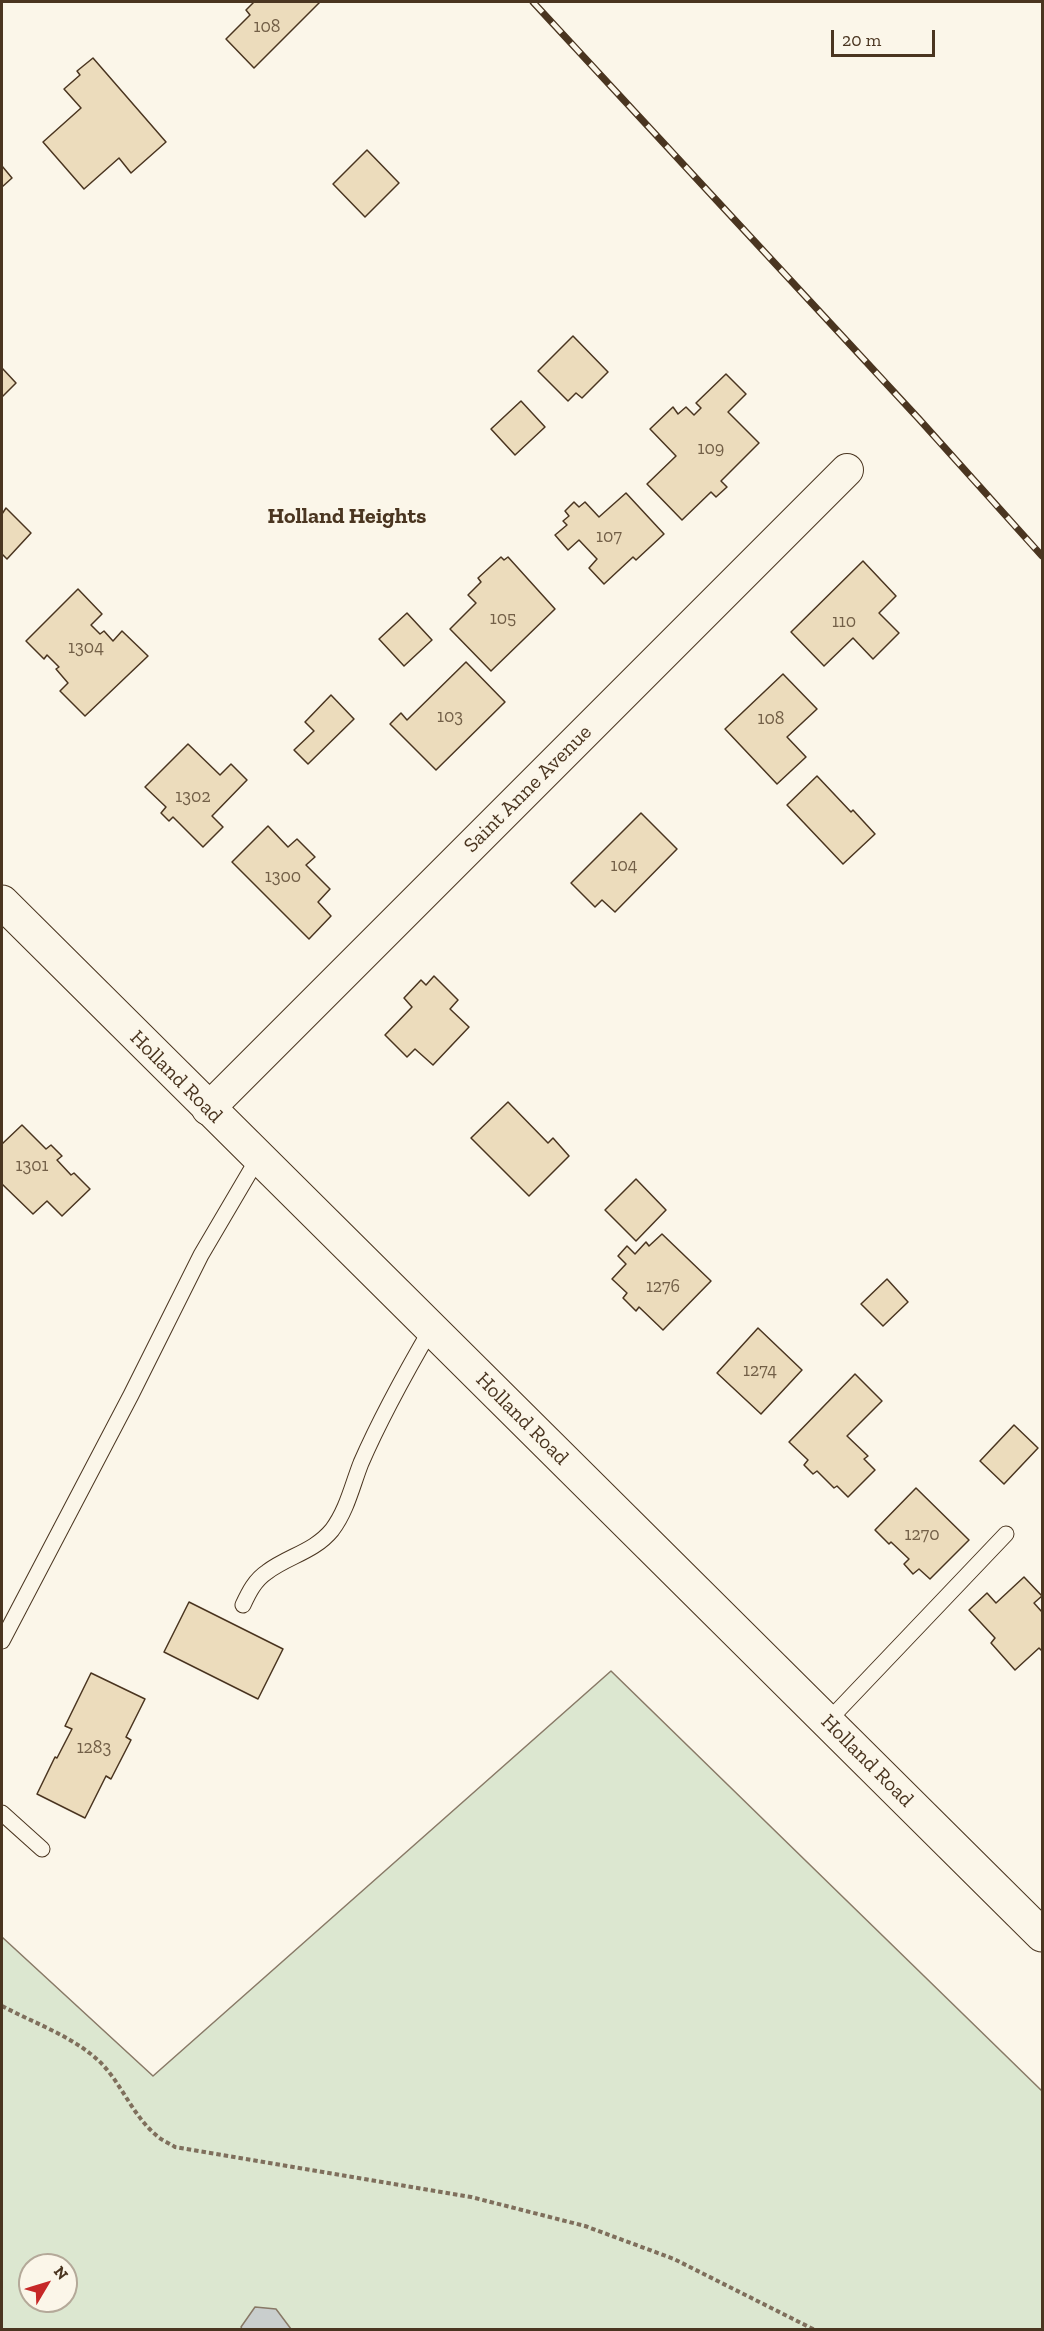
<!DOCTYPE html>
<html>
<head>
<meta charset="utf-8">
<style>
	body { margin:0 }
	#map { position:relative; width:1044px; height:2331px; overflow:hidden; background:#fbf6e9; font-family:"Zilla Slab",serif }
	canvas { display:block }
	.frame { position:absolute; inset:0; border:3px solid #4a3520; pointer-events:none }
	.north { position:absolute; left:18px; top:2253px; width:60px; height:60px; box-sizing:border-box; background:#fbf6e9; border:2px solid #b4a999; border-radius:50%; rotate:52deg; font-size:16px; font-weight:700; line-height:24px; text-align:center; color:#4a3520 }
	.north::after { content:''; display:block; margin:auto; width:21px; height:27px; background:#c62828; clip-path:polygon(50% 0,100% 100%,50% 72%,0 100%) }
	.scale { position:absolute; left:831px; top:30px; width:104px; height:27px; box-sizing:border-box; border:3px solid #4a3520; border-top:0; padding-left:8px; font-size:18px; line-height:21px; white-space:nowrap; color:#4a3520; -webkit-text-stroke:4px #fbf6e9; paint-order:stroke }
</style>
</head>
<body>
<div id="map">
<canvas width="1044" height="2331"></canvas>
<div class="frame"></div>
<div class="north">N</div>
<div class="scale">20 m</div>
</div>
<script>
const c = document.querySelector('canvas').getContext('2d');
c.lineJoin = 'round';
function paint(path, color) { c.fillStyle = color; c.fill(path, 'evenodd'); }
function trace(path, color, width, dash) { c.strokeStyle = color; c.lineWidth = width; c.lineCap = dash ? 'butt' : 'round'; c.setLineDash(dash || []); c.stroke(path); }
function drawText(font, color, halo, rows, align = 'center') {
  c.font = font + ' "Zilla Slab",serif'; c.lineWidth = 4.5; c.setLineDash([]); c.textBaseline = 'middle'; c.strokeStyle = halo; c.fillStyle = color; for (const [text, x, y, turn = 0] of rows) {
    c.save(); c.translate(x, y); c.rotate((+turn || 0) * Math.PI / 180); c.textAlign = isNaN(turn) ? turn : align; if (halo) c.strokeText(text, 0, 0); c.fillText(text, 0, 0); c.restore();
  }
}
const green = new Path2D(`
	M 611,1671 L 1042,2091 L 1042,2329 L 2,2329 L 2,1937 L 153,2076 ZM 30,2265 L 66,2265 L 66,2301 L 30,2301 Z`);
paint(green, '#dce7d0');
trace(green, '#887966', 1.5);
const water = new Path2D(`
	M 255,2307 L 276,2309 L 291,2329 L 242,2329 L 241,2327 Z`);
paint(water, '#c9cecd');
trace(water, '#887966', 1.5);
const building = new Path2D(`
	M 254,2 L 320,2 L 254,68 L 226,39 L 250,15 L 246,10 Z
	M 93,58 L 166,142 L 131,173 L 119,158 L 84,189 L 43,142 L 81,108 L 64,89 L 80,75 L 77,71 Z
	M 367,150 L 399,183 L 365,217 L 333,184 Z
	M 2,166 L 12,178 L 2,187 Z
	M 573,336 L 608,372 L 582,398 L 576,393 L 568,401 L 538,371 Z
	M 2,368 L 16,383 L 2,397 Z
	M 726,374 L 746,394 L 728,412 L 759,443 L 721,481 L 727,487 L 716,497 L 711,492 L 682,520 L 647,484 L 676,456 L 650,429 L 673,407 L 678,414 L 686,407 L 694,415 L 701,408 L 696,403 Z
	M 521,401 L 545,427 L 515,455 L 491,429 Z
	M 626,493 L 664,534 L 636,560 L 633,557 L 604,584 L 589,568 L 597,559 L 579,540 L 568,550 L 555,535 L 567,525 L 563,521 L 569,516 L 565,511 L 574,502 L 579,507 L 585,502 L 599,517 Z
	M 6,508 L 31,533 L 7,559 L 2,554 L 2,514 Z
	M 501,557 L 504,560 L 508,557 L 555,609 L 491,671 L 450,629 L 476,603 L 468,595 L 481,582 L 478,578 Z
	M 863,561 L 896,596 L 879,613 L 899,633 L 873,659 L 853,638 L 824,666 L 791,632 Z
	M 78,589 L 102,614 L 91,625 L 100,634 L 104,631 L 113,641 L 122,631 L 148,656 L 85,716 L 60,691 L 68,683 L 56,669 L 59,667 L 47,655 L 44,659 L 26,641 Z
	M 407,613 L 432,640 L 404,666 L 379,639 Z
	M 466,662 L 505,702 L 436,770 L 390,724 L 401,713 L 407,720 Z
	M 783,674 L 817,709 L 787,737 L 806,757 L 777,784 L 725,729 Z
	M 331,695 L 354,719 L 308,764 L 294,750 L 314,731 L 305,722 Z
	M 188,744 L 220,775 L 231,764 L 247,780 L 212,816 L 223,827 L 203,847 L 173,817 L 169,821 L 161,813 L 166,807 L 145,787 Z
	M 817,776 L 851,812 L 853,810 L 875,834 L 843,864 L 787,805 Z
	M 641,813 L 677,849 L 615,912 L 602,900 L 595,907 L 571,883 Z
	M 268,826 L 288,847 L 297,839 L 315,857 L 306,865 L 330,889 L 318,902 L 331,916 L 309,939 L 232,862 Z
	M 434,976 L 458,1000 L 450,1009 L 469,1027 L 433,1065 L 415,1049 L 407,1057 L 385,1035 L 412,1007 L 404,998 L 421,980 L 426,985 Z
	M 508,1102 L 548,1143 L 553,1138 L 569,1156 L 529,1196 L 471,1138 Z
	M 22,1125 L 46,1149 L 51,1145 L 62,1156 L 57,1160 L 71,1175 L 74,1173 L 90,1189 L 62,1216 L 47,1201 L 33,1214 L 2,1184 L 2,1144 Z
	M 636,1179 L 666,1210 L 636,1241 L 605,1210 Z
	M 662,1234 L 711,1281 L 663,1330 L 639,1307 L 636,1311 L 623,1298 L 627,1293 L 612,1279 L 626,1264 L 618,1256 L 627,1246 L 635,1254 L 646,1242 L 649,1246 Z
	M 887,1279 L 908,1302 L 883,1326 L 861,1304 Z
	M 758,1328 L 802,1370 L 761,1414 L 717,1373 Z
	M 855,1374 L 882,1401 L 847,1436 L 868,1456 L 864,1459 L 875,1470 L 848,1497 L 837,1486 L 834,1488 L 817,1471 L 813,1474 L 804,1465 L 808,1460 L 789,1442 Z
	M 1014,1425 L 1038,1448 L 1004,1484 L 980,1461 Z
	M 916,1488 L 969,1540 L 930,1579 L 919,1569 L 913,1574 L 904,1564 L 909,1559 L 891,1542 L 889,1544 L 875,1530 Z
	M 1024,1577 L 1042,1596 L 1034,1603 L 1042,1612 L 1042,1651 L 1039,1648 L 1015,1670 L 991,1643 L 995,1638 L 969,1610 L 987,1593 L 996,1603 Z
	M 189,1602 L 283,1649 L 258,1699 L 164,1652 Z
	M 91,1673 L 145,1699 L 126,1737 L 131,1740 L 111,1779 L 106,1776 L 85,1818 L 37,1794 L 55,1757 L 57,1758 L 72,1729 L 65,1726 Z`);
paint(building, '#ecdcbc');
trace(building, '#4a3520', 1.5);
const lane = new Path2D(`
	M 243,1605 C 249,1592 255,1580 267,1572 C 288,1556 314,1552 332,1530 C 347,1510 352,1486 361,1463 C 381,1417 406,1372 431,1329
	M 2,1641 L 131,1395 L 201,1255 L 258,1158
	M 827,1722 L 1006,1534
	M 2,1813 L 42,1849`);
const street = new Path2D(`
	M 208,1109 L 847,470`);
const primary = new Path2D(`
	M 2,902 L 1042,1935`);
trace(lane, '#4a3520', 17);
trace(street, '#4a3520', 34);
trace(primary, '#4a3520', 35);
trace(new Path2D(`
	M 2,2006 C 34,2023 72,2036 99,2061 C 121,2082 132,2115 156,2135 C 161,2140 169,2143 175,2147 L 471,2197 L 585,2226 L 674,2259 L 815,2330`), '#7f6f5c', 4, [4.5, 3]);
trace(lane, '#fbf6e9', 15);
trace(street, '#fbf6e9', 32);
trace(primary, '#fbf6e9', 33);
const rail = new Path2D(`
	M 533,2 L 919,419 L 1042,556`);
trace(rail, '#4a3520', 7);
trace(rail, '#fbf6e9', 4.5, [14]);
drawText('18px', '#725f47', null, [
	["108",267,27],
	["109",711,449],
	["107",609,537],
	["105",503,619],
	["110",844,622],
	["1304",86,648],
	["103",450,717],
	["108",771,719],
	["1302",193,797],
	["104",624,866],
	["1300",283,877],
	["1301",32,1166],
	["1276",663,1287],
	["1274",760,1371],
	["1270",922,1535],
	["1283",94,1748]
]);
drawText('21px', '#4a3520', '#fbf6e9', [
	["Saint Anne Avenue",528,789,-45],
	["Holland Road",176,1077,45],
	["Holland Road",522,1419,45],
	["Holland Road",867,1761,45]
]);
drawText('bold 22px', '#4a3520', '#fbf6e9', [
	["Holland Heights",347,517]
]);
</script>
</body>
</html>
